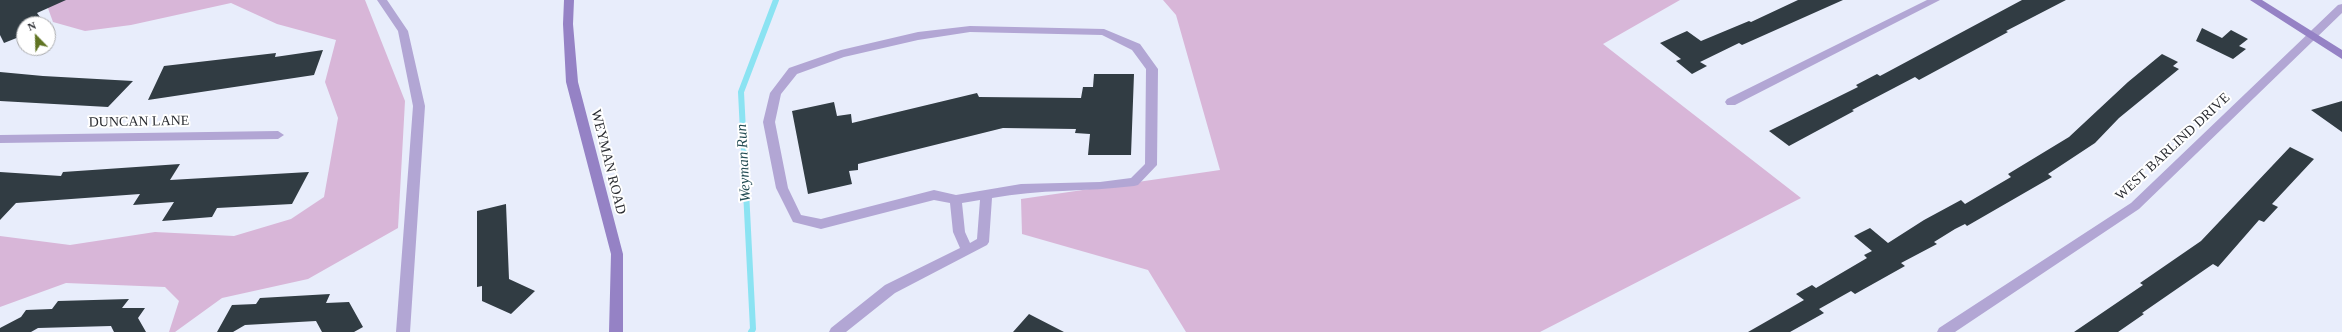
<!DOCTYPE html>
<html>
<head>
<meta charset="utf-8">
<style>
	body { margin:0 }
	#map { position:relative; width:2342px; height:332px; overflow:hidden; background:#e8edfb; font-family:Georgia,serif }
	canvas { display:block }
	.north { position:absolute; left:16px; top:16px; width:40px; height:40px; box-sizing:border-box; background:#fff; border:1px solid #aaabad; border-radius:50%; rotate:337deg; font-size:11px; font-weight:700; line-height:16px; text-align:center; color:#2a2c31 }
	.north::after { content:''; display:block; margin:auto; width:14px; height:18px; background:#607423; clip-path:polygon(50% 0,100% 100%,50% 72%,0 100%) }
</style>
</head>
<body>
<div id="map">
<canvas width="2342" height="332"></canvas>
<div class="north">N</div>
</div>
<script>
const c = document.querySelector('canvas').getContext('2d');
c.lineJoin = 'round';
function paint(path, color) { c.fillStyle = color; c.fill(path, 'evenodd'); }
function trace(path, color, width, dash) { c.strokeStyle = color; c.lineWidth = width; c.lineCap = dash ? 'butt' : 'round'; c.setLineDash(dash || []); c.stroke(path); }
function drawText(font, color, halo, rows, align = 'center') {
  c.font = font + ' Georgia,serif'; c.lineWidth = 4; c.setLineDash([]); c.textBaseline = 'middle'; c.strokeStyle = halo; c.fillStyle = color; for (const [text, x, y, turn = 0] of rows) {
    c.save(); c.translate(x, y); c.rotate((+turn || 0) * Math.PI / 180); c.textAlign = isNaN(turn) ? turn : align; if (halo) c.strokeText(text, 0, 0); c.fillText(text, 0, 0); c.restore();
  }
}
paint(new Path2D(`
	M 45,0 L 365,0 L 405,101 L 398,228 L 308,279 L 222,298 L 175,332 L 169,332 L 179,301 L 165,287 L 66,283 L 0,307 L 0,236 L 70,245 L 155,232 L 234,236 L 291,219 L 324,197 L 338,118 L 325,82 L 336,40 L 277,24 L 231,3 L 131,25 L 85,31 L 53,22 Z
	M 1163,0 L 1680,0 L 1603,44 L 1801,198 L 1540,332 L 1186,332 L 1148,270 L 1022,234 L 1021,199 L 1220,170 L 1176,15 Z`), '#d8b6d8');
trace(new Path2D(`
	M 751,332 L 753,329 L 741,92 L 776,0`), '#8be3f2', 6);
paint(new Path2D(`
	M 0,0 L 66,0 L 37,13 L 45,24 L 24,24 L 24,35 L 4,43 L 0,35 Z
	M 1798,0 L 1843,0 L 1742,45 L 1739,43 L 1700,62 L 1707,66 L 1692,74 L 1676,61 L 1681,59 L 1660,43 L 1687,31 L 1701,41 L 1749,21 L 1751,22 Z
	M 2022,0 L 2066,0 L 2006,31 L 2008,32 L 1919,80 L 1915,77 L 1852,110 L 1854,111 L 1789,146 L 1769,131 L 1858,87 L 1856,85 L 1877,74 L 1880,76 Z
	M 2202,28 L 2222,38 L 2231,30 L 2248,39 L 2239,46 L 2246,49 L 2233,59 L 2196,41 Z
	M 323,50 L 314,75 L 148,100 L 164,66 L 276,53 L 275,57 Z
	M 2162,54 L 2178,62 L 2173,66 L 2179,69 L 2119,118 L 2095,143 L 2048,174 L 2052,177 L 1967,226 L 1965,224 L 1955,229 L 1934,242 L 1937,244 L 1901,263 L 1905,266 L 1855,294 L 1851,291 L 1819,309 L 1824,313 L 1790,332 L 1748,332 L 1804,300 L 1796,294 L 1812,285 L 1816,288 L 1867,258 L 1864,255 L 1872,251 L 1854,236 L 1870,228 L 1888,243 L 1924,220 L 1961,200 L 1965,204 L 2011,177 L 2008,174 L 2069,137 L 2128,82 Z
	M 0,72 L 43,76 L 133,81 L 108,107 L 0,101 Z
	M 1094,74 L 1134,74 L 1131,155 L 1088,155 L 1090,134 L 1075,133 L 1076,129 L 1003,128 L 858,164 L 858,170 L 849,171 L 852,184 L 808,194 L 792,111 L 834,102 L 837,116 L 851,114 L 852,123 L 977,93 L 979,97 L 1081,98 L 1083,87 L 1093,87 Z
	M 2342,101 L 2342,132 L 2311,110 Z
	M 2290,147 L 2314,159 L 2272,204 L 2278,207 L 2264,222 L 2259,220 L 2218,267 L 2213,264 L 2142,313 L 2144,314 L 2118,332 L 2074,332 L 2143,285 L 2140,283 L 2201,241 Z
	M 180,164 L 170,180 L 309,172 L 292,204 L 217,208 L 212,217 L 162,221 L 174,202 L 133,205 L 140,194 L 16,203 L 0,220 L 0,172 L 61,176 L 63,172 Z
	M 506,204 L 509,279 L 535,291 L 511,314 L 482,301 L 482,286 L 477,287 L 477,211 Z
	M 330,294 L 326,303 L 349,302 L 363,327 L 354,332 L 322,332 L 316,321 L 245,325 L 233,332 L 217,332 L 232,305 L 256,304 L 260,298 Z
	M 129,299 L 122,308 L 145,308 L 138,318 L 146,332 L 114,332 L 111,326 L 38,328 L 31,332 L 0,332 L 0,328 L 21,317 L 26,310 L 52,309 L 58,301 Z
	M 1029,314 L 1064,332 L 1013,332 Z`), '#313c43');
paint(new Path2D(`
	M 377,0 L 387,0 L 408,31 L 425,106 L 410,332 L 396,332 L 413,106 L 398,31 Z
	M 1927,0 L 1940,0 L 1735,105 L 1727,105 L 1725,102 L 1727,99 Z
	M 2342,4 L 2342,13 L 2139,209 L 1955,332 L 1937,332 L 1939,328 L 2131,203 L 2338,5 Z
	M 970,26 L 1104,29 L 1140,44 L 1158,69 L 1157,165 L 1138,185 L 1134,186 C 1087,192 1039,189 992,198 L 989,242 L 987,245 L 895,293 L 846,332 L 829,332 L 831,328 L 885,285 L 960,248 L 953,232 L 950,203 L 934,200 L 821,229 L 793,222 L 776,188 L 763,122 L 770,93 L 789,68 L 841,50 L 918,32 ZM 970,32 L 1102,35 L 1132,50 L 1146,69 L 1145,164 L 1131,178 L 1100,182 L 1021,184 L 956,195 L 934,190 L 821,219 L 801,215 L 788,188 L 775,122 L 781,94 L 797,74 L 844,57 L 918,40 ZM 980,200 L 977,239 L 970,243 L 965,232 L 962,203 Z
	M 278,131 L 284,135 L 278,139 L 0,143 L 0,135 Z`), '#b2a6d4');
paint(new Path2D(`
	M 564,0 L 574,0 L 573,24 L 578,82 L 623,254 L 623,332 L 609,332 L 611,254 L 566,82 L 563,24 Z
	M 2250,0 L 2262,0 L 2342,50 L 2342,59 Z`), '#9582c5');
drawText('14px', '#2a2c31', '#fff', [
	["DUNCAN LANE",139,122,-1],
	["WEST BARLIND DRIVE",2173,147,-43],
	["WEYMAN ROAD",608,162,76]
]);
drawText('italic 15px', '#254d54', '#fff', [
	["Weyman Run",744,163,-93]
]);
</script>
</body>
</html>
